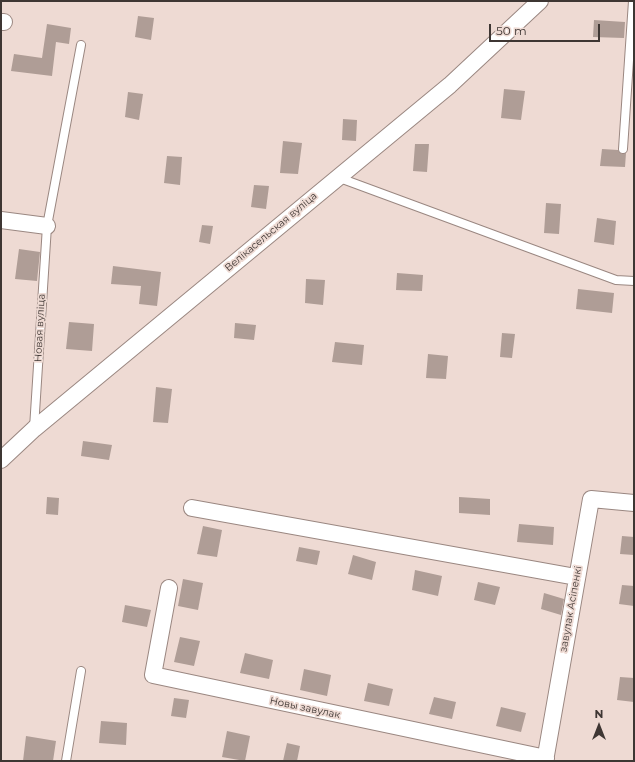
<!DOCTYPE html>
<html>
<head>
<meta charset="utf-8">
<style>
	body { margin:0 }
	#map { position:relative; width:635px; height:762px; overflow:hidden; background:#eedad3; font-family:Montserrat,sans-serif }
	canvas { display:block }
	.frame { position:absolute; inset:0; border:2px solid #3e3633; pointer-events:none }
	.north { position:absolute; left:579px; top:706px; width:40px; height:40px; -webkit-text-stroke:3px #eedad3; paint-order:stroke; rotate:0deg; font-size:11px; font-weight:700; line-height:16px; text-align:center; color:#3e3633 }
	.north::after { content:''; display:block; margin:auto; width:14px; height:18px; background:#3e3633; clip-path:polygon(50% 0,100% 100%,50% 72%,0 100%) }
	.scale { position:absolute; left:489px; top:24px; width:111px; height:18px; box-sizing:border-box; border:2px solid #3e3633; border-top:0; padding-left:5px; font-size:12px; line-height:14px; white-space:nowrap; color:#3e3633; -webkit-text-stroke:3px #eedad3; paint-order:stroke }
</style>
</head>
<body>
<div id="map">
<canvas width="635" height="762"></canvas>
<div class="frame"></div>
<div class="north">N</div>
<div class="scale">50 m</div>
</div>
<script>
const c = document.querySelector('canvas').getContext('2d');
c.lineJoin = 'round';
function paint(path, color) { c.fillStyle = color; c.fill(path, 'evenodd'); }
function trace(path, color, width, dash) { c.strokeStyle = color; c.lineWidth = width; c.lineCap = dash ? 'butt' : 'round'; c.setLineDash(dash || []); c.stroke(path); }
function drawText(font, color, halo, rows, align = 'center') {
  c.font = font + ' Montserrat,sans-serif'; c.lineWidth = 3.5; c.setLineDash([]); c.textBaseline = 'middle'; c.strokeStyle = halo; c.fillStyle = color; for (const [text, x, y, turn = 0] of rows) {
    c.save(); c.translate(x, y); c.rotate((+turn || 0) * Math.PI / 180); c.textAlign = isNaN(turn) ? turn : align; if (halo) c.strokeText(text, 0, 0); c.fillText(text, 0, 0); c.restore();
  }
}
paint(new Path2D(`
	M 138,16 L 154,18 L 151,40 L 135,37 Z
	M 594,20 L 625,22 L 624,38 L 593,37 Z
	M 47,24 L 71,28 L 69,44 L 56,42 L 52,76 L 11,71 L 14,54 L 42,58 Z
	M 504,89 L 525,91 L 521,120 L 501,118 Z
	M 128,92 L 143,94 L 139,120 L 125,117 Z
	M 343,119 L 357,120 L 356,141 L 342,140 Z
	M 283,141 L 302,143 L 298,174 L 280,173 Z
	M 415,144 L 429,144 L 427,172 L 413,171 Z
	M 602,149 L 618,150 L 622,154 L 626,153 L 625,167 L 600,166 Z
	M 167,156 L 182,157 L 180,185 L 164,183 Z
	M 254,185 L 269,186 L 266,209 L 251,207 Z
	M 546,203 L 561,204 L 559,234 L 544,233 Z
	M 597,218 L 616,221 L 614,245 L 594,242 Z
	M 202,225 L 213,226 L 210,244 L 199,242 Z
	M 19,249 L 40,252 L 37,281 L 15,279 Z
	M 113,266 L 161,272 L 157,306 L 139,304 L 141,286 L 111,284 Z
	M 397,273 L 423,275 L 422,291 L 396,290 Z
	M 306,279 L 325,280 L 323,305 L 305,303 Z
	M 578,289 L 614,293 L 612,313 L 576,309 Z
	M 69,322 L 94,324 L 92,351 L 66,349 Z
	M 235,323 L 256,325 L 254,340 L 234,338 Z
	M 502,333 L 515,334 L 512,358 L 500,357 Z
	M 335,342 L 364,345 L 362,365 L 332,362 Z
	M 428,354 L 448,356 L 446,379 L 426,378 Z
	M 156,387 L 172,389 L 168,423 L 153,422 Z
	M 83,441 L 112,445 L 109,460 L 81,456 Z
	M 47,497 L 59,498 L 58,515 L 46,514 Z
	M 459,497 L 490,499 L 490,515 L 459,513 Z
	M 519,524 L 554,527 L 553,545 L 517,542 Z
	M 203,526 L 222,530 L 217,557 L 197,554 Z
	M 622,536 L 634,537 L 634,555 L 620,554 Z
	M 299,547 L 320,551 L 317,565 L 296,561 Z
	M 353,555 L 376,562 L 372,580 L 348,574 Z
	M 415,570 L 442,576 L 438,596 L 412,590 Z
	M 183,579 L 203,583 L 198,610 L 178,606 Z
	M 478,582 L 500,587 L 495,605 L 474,600 Z
	M 622,585 L 634,586 L 634,606 L 619,604 Z
	M 544,593 L 564,599 L 561,615 L 541,609 Z
	M 125,605 L 151,610 L 147,627 L 122,622 Z
	M 180,637 L 200,641 L 194,666 L 174,662 Z
	M 245,653 L 273,660 L 269,679 L 240,673 Z
	M 304,669 L 331,675 L 327,696 L 300,690 Z
	M 620,677 L 634,678 L 634,702 L 617,700 Z
	M 368,683 L 393,689 L 389,706 L 364,701 Z
	M 434,697 L 456,702 L 452,719 L 429,714 Z
	M 174,698 L 189,700 L 186,718 L 171,716 Z
	M 501,707 L 526,713 L 521,732 L 496,726 Z
	M 101,721 L 127,723 L 126,745 L 99,743 Z
	M 227,731 L 250,736 L 245,761 L 222,757 Z
	M 26,736 L 56,741 L 53,761 L 23,761 Z
	M 287,743 L 300,746 L 297,761 L 283,761 Z`), '#af9d96');
const lane = new Path2D(`
	M 623,149 L 633,1
	M 337,177 L 616,280 L 634,281
	M 34,428 L 47,226 L 81,45
	M 66,761 L 81,671`);
const street = new Path2D(`
	M 1,22 L 4,22
	M 1,220 L 47,226
	M 1,460 L 34,429 L 450,85 L 540,1
	M 192,508 L 576,577
	M 169,588 L 153,675 L 546,758
	M 545,761 L 591,499 L 634,503`);
trace(lane, '#9a8781', 10);
trace(street, '#9a8781', 18);
trace(lane, '#fff', 8);
trace(street, '#fff', 16);
drawText('10px', '#3e3633', '#eedad3', [
	["Велікасельская вуліца",271,232,-40],
	["Новая вуліца",40,328,-87],
	["завулак Асіпенкі",571,609,-80],
	["Новы завулак",305,708,12]
]);
</script>
</body>
</html>
